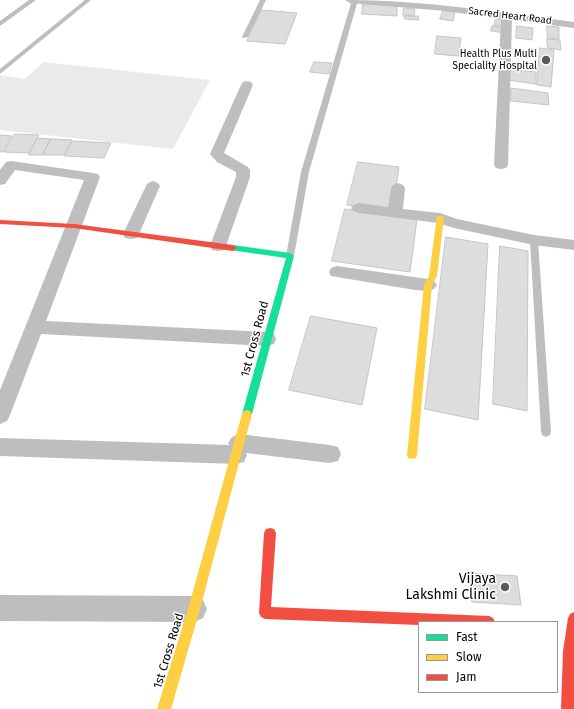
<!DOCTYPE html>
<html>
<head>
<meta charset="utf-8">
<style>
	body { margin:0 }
	#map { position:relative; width:574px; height:709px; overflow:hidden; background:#fff; font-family:"Fira Sans",sans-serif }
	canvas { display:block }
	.legend { position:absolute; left:418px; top:621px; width:140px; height:72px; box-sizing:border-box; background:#fff; border:1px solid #999; margin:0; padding:5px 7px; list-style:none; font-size:12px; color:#000 }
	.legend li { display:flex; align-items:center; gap:8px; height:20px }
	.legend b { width:20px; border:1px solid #999 }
</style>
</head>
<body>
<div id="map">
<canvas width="574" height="709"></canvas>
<ul class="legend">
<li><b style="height:5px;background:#16e098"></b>Fast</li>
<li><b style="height:5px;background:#ffcf43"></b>Slow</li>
<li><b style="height:5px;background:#f24e42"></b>Jam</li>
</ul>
</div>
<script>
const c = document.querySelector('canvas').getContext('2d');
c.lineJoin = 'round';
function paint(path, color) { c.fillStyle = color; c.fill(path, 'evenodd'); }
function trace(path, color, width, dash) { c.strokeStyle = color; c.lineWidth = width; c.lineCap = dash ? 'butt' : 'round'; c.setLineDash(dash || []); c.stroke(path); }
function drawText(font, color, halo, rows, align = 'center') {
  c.font = font + ' "Fira Sans",sans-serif'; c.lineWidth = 3; c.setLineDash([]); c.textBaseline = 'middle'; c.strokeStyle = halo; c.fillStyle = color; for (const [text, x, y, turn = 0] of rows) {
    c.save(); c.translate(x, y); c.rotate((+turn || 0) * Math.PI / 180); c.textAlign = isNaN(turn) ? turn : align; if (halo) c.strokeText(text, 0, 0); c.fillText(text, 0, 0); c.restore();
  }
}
paint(new Path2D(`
	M 43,62 L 210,80 L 173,149 L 0,130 L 0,75 L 25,79 Z`), '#eaeaea');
const building = new Path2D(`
	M 363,4 L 397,5 L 397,16 L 362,14 Z
	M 404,8 L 415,9 L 414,16 L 403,15 Z
	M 262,10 L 297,13 L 285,44 L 247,41 Z
	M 443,11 L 455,12 L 453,21 L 440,19 Z
	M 404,16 L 418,16 L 419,20 L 405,19 Z
	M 496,19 L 507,21 L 505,27 L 494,25 Z
	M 492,26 L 506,28 L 505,33 L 491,31 Z
	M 517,26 L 533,28 L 532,40 L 516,38 Z
	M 547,26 L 559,27 L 559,39 L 548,38 Z
	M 437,36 L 461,38 L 459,56 L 435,54 Z
	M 547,39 L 560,40 L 561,50 L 548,48 Z
	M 540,48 L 554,50 L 551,87 L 537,85 Z
	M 314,62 L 332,63 L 329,74 L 310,72 Z
	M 508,69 L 536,72 L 536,84 L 508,80 Z
	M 511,88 L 548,93 L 549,105 L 511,101 Z
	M 15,134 L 39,135 L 29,153 L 4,152 Z
	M 0,135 L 12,136 L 2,152 L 0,152 Z
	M 38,138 L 51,139 L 42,155 L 29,155 Z
	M 51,139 L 72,140 L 64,155 L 43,155 Z
	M 73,141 L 111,143 L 104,158 L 65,156 Z
	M 358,162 L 399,167 L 392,211 L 347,205 Z
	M 345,209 L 417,219 L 410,272 L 332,261 Z
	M 446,237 L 488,244 L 478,420 L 425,409 Z
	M 500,246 L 528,251 L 527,411 L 493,404 Z
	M 311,316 L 377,328 L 362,405 L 289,390 Z
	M 469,573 L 517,576 L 521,605 L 472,602 Z`);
paint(building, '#ddd');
trace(building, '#c5c5c5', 1);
paint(new Path2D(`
	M 29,0 L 36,0 L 0,26 L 0,21 Z
	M 85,0 L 91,0 L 0,74 L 0,69 Z
	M 260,0 L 266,0 L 248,37 L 243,38 L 242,37 Z
	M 352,0 L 358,0 L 309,172 L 294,256 L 290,259 L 286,256 L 301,172 Z
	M 534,237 L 538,240 L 551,432 L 550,435 L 546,437 L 542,435 L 541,432 L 530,240 Z`), '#bebebe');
paint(new Path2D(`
	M 345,0 C 422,0 498,12 574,22 L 574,28 L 512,20 L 508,165 L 506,168 L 501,169 L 496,168 L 494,165 L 501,19 L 446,11 L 350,3 Z
	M 247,81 L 251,82 L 253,85 L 224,153 L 248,167 L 250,170 L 250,177 L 226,246 L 224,250 L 218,251 L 212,250 L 210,246 L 236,177 L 236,172 L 217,162 L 210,154 L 241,85 L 243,82 Z
	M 11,161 L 93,173 L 98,174 L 100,177 L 46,321 L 267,332 L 274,334 L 276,339 L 274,344 L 267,346 L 41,334 L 10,415 L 7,421 L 0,424 L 0,390 L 84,180 L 15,170 L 5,184 L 0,185 L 0,170 L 6,162 Z
	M 153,181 L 158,183 L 160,186 L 139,234 L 137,238 L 131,239 L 125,238 L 123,234 L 146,186 L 148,183 Z
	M 398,183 L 403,185 L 405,188 L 403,209 L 440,213 L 457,219 L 534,235 L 574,240 L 574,250 L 534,245 L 454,228 L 438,223 L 359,213 L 354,211 L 351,208 L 354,205 L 359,203 L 388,207 L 391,188 L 393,185 Z
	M 337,266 L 428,279 L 434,281 L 437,285 L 434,289 L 428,291 L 415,290 L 331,276 L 329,272 L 331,268 Z
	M 239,434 L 330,445 L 338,447 L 341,454 L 338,461 L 330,463 L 246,453 L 247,455 L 244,462 L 236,464 L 0,456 L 0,438 L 230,445 L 228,443 L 232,437 Z
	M 0,595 L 194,596 L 203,600 L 207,609 L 203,618 L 194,622 L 0,621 Z`), '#bebebe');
paint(new Path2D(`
	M 233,245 L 290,253 L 294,256 L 252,414 L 250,417 L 247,418 L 244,417 L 242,414 L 286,258 L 230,250 L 229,248 L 230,246 Z`), '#16e098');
paint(new Path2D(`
	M 437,216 L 443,216 L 444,218 L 437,276 L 432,285 L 417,455 L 416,458 L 412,459 L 408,458 L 407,455 L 424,285 L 429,276 Z
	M 247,410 L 250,411 L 252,414 L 200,609 L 171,709 L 157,709 L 188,609 L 242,414 L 244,411 Z`), '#ffcf43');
paint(new Path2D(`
	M 0,220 L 74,224 L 233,245 L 237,248 L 233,251 L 74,228 L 0,224 Z
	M 270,528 L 274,529 L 276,533 L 271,607 L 489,616 L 493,618 L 495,622 L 419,622 L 419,625 L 265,619 L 261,617 L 259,613 L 264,533 L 266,529 Z
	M 574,612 L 574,709 L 561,709 L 563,651 L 568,618 L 570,614 Z`), '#f24e42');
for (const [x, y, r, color] of [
	[546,60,5,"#595959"],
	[505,587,5,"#595959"]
]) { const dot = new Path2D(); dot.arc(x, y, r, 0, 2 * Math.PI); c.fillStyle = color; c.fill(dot); trace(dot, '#fff', 1.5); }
drawText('10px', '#000', '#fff', [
	["Sacred Heart Road",510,16,7]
]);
drawText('10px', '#000', '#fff', [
	["Health Plus Multi",537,54],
	["Speciality Hospital",537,66]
], 'right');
drawText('12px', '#000', '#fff', [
	["1st Cross Road",255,339,-75],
	["1st Cross Road",169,651,-73]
]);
drawText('14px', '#000', '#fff', [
	["Vijaya",496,579],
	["Lakshmi Clinic",496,595]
], 'right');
</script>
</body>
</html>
